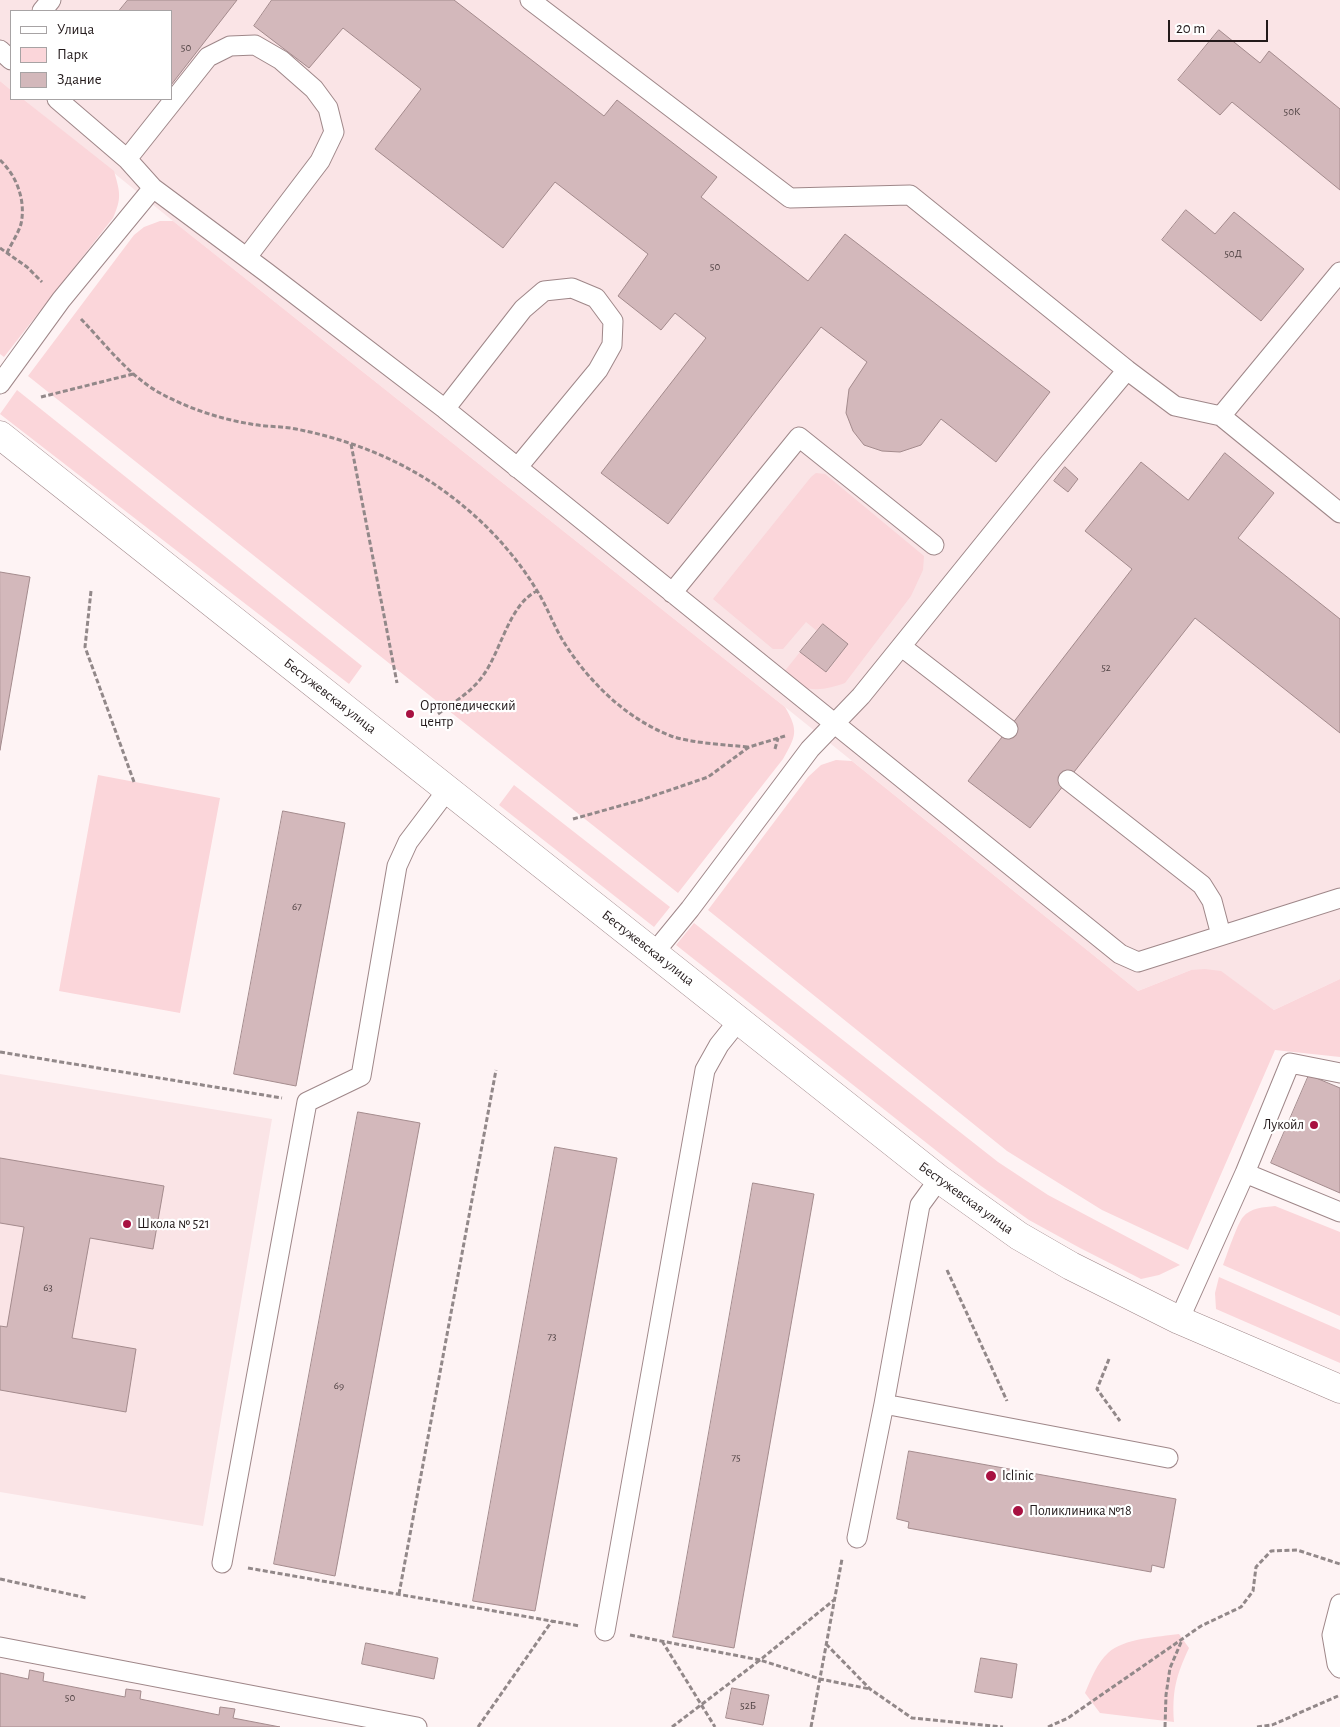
<!DOCTYPE html>
<html>
<head>
<meta charset="utf-8">
<style>
	body { margin:0 }
	#map { position:relative; width:1340px; height:1727px; overflow:hidden; background:#fef3f4; font-family:"Alegreya Sans",sans-serif }
	canvas { display:block }
	.legend { position:absolute; left:10px; top:10px; width:162px; height:90px; box-sizing:border-box; background:#fff; border:1px solid #a7a3a4; margin:0; padding:6px 9px; list-style:none; font-size:15px; color:#231a1b }
	.legend li { display:flex; align-items:center; gap:10px; height:25px }
	.legend b { width:25px; border:1px solid #a7a3a4 }
	.scale { position:absolute; left:1168px; top:20px; width:100px; height:22px; box-sizing:border-box; border:2px solid #231a1b; border-top:0; padding-left:6px; font-size:15px; line-height:18px; white-space:nowrap; color:#231a1b; -webkit-text-stroke:4px #fff; paint-order:stroke }
</style>
</head>
<body>
<div id="map">
<canvas width="1340" height="1727"></canvas>
<ul class="legend">
<li><b style="height:6px;background:#fff"></b>Улица</li>
<li><b style="height:14px;background:#fbd6da"></b>Парк</li>
<li><b style="height:14px;background:#d3b8bb"></b>Здание</li>
</ul>
<div class="scale">20 m</div>
</div>
<script>
const c = document.querySelector('canvas').getContext('2d');
c.lineJoin = 'round';
function paint(path, color) { c.fillStyle = color; c.fill(path, 'evenodd'); }
function trace(path, color, width, dash) { c.strokeStyle = color; c.lineWidth = width; c.lineCap = dash ? 'butt' : 'round'; c.setLineDash(dash || []); c.stroke(path); }
function drawText(font, color, halo, rows, align = 'center') {
  c.font = font + ' "Alegreya Sans",sans-serif'; c.lineWidth = 4.5; c.setLineDash([]); c.textBaseline = 'middle'; c.strokeStyle = halo; c.fillStyle = color; for (const [text, x, y, turn = 0] of rows) {
    c.save(); c.translate(x, y); c.rotate((+turn || 0) * Math.PI / 180); c.textAlign = isNaN(turn) ? turn : align; if (halo) c.strokeText(text, 0, 0); c.fillText(text, 0, 0); c.restore();
  }
}
paint(new Path2D(`
	M 0,0 L 1340,0 L 1340,979 L 1274,1010 L 1221,972 L 1191,970 L 1138,991 L 785,707 L 173,221 L 23,99 L 171,99 L 171,11 L 11,11 L 11,90 L 0,81 Z
	M 0,1074 L 272,1119 L 203,1526 L 0,1492 Z`), '#fae4e6');
paint(new Path2D(`
	M 0,81 L 11,90 L 11,99 L 23,99 L 114,171 C 120,192 122,198 113,218 L 4,357 L 0,354 Z
	M 160,221 L 173,221 L 785,707 C 799,731 796,736 783,759 L 678,893 L 28,376 L 134,235 L 144,227 Z
	M 17,390 L 362,666 L 349,684 L 0,414 Z
	M 816,473 L 825,474 L 924,556 L 923,570 L 911,596 L 845,683 C 831,688 813,693 799,685 C 793,682 788,676 784,672 L 800,652 L 827,672 L 848,644 L 823,624 L 817,631 L 806,622 L 783,649 L 773,649 L 713,599 L 811,477 Z
	M 836,760 L 852,761 L 1138,991 L 1191,970 L 1205,969 L 1221,971 L 1274,1010 L 1340,979 L 1340,1057 L 1275,1050 L 1188,1250 L 1102,1210 L 1007,1151 L 708,910 L 808,777 L 821,765 Z
	M 98,775 L 220,798 L 180,1013 L 59,991 Z
	M 514,785 L 670,907 L 654,927 L 499,805 Z
	M 694,923 L 998,1162 L 1048,1195 L 1180,1265 L 1159,1275 L 1141,1279 L 1080,1248 L 1029,1220 L 981,1186 L 676,945 Z
	M 1275,1206 L 1340,1232 L 1340,1316 L 1223,1265 C 1227,1255 1237,1224 1243,1217 C 1250,1208 1264,1207 1275,1206 Z
	M 1219,1277 L 1340,1330 L 1340,1363 L 1216,1309 L 1215,1293 Z
	M 1179,1634 L 1189,1648 C 1176,1676 1172,1691 1174,1722 L 1100,1713 L 1085,1693 C 1091,1679 1097,1663 1108,1653 C 1124,1638 1158,1637 1179,1634 Z`), '#fbd6da');
const building = new Path2D(`
	M 128,0 L 237,0 L 171,85 L 171,11 L 119,11 Z
	M 272,0 L 454,0 L 604,116 L 617,100 L 717,177 L 701,197 L 808,281 L 845,234 L 1050,392 L 996,462 L 941,419 L 921,445 L 900,452 L 882,451 L 864,445 L 853,431 L 846,413 L 849,389 L 867,362 L 821,327 L 668,524 L 601,473 L 706,338 L 675,313 L 661,330 L 618,296 L 648,254 L 555,182 L 503,248 L 375,149 L 421,89 L 343,28 L 309,68 L 254,26 Z
	M 1219,30 L 1260,63 L 1269,51 L 1340,109 L 1340,190 L 1232,102 L 1220,115 L 1178,80 Z
	M 1186,210 L 1215,234 L 1234,212 L 1304,269 L 1261,321 L 1162,240 Z
	M 1225,453 L 1274,493 L 1238,538 L 1340,619 L 1340,733 L 1195,618 L 1030,828 L 968,781 L 1132,569 L 1085,531 L 1141,462 L 1188,500 Z
	M 1065,467 L 1078,479 L 1068,492 L 1054,481 Z
	M 0,572 L 30,577 L 0,750 Z
	M 823,624 L 848,644 L 826,672 L 800,652 Z
	M 283,811 L 345,823 L 296,1086 L 234,1074 Z
	M 1309,1075 L 1340,1088 L 1340,1193 L 1271,1163 Z
	M 358,1112 L 420,1123 L 335,1576 L 274,1564 Z
	M 555,1147 L 617,1158 L 535,1611 L 473,1601 Z
	M 0,1158 L 164,1186 L 153,1249 L 90,1238 L 72,1338 L 136,1349 L 126,1412 L 0,1390 L 0,1326 L 7,1327 L 24,1227 L 0,1223 Z
	M 753,1183 L 814,1194 L 734,1648 L 673,1637 Z
	M 909,1451 L 1176,1499 L 1164,1568 L 1152,1565 L 1151,1572 L 908,1528 L 909,1522 L 897,1519 Z
	M 366,1643 L 438,1658 L 434,1679 L 362,1664 Z
	M 981,1658 L 1017,1664 L 1012,1698 L 975,1692 Z
	M 30,1670 L 44,1673 L 43,1681 L 125,1697 L 126,1689 L 141,1691 L 140,1699 L 219,1715 L 220,1707 L 235,1709 L 233,1718 L 280,1727 L 0,1727 L 0,1673 L 28,1679 Z
	M 732,1688 L 769,1695 L 763,1725 L 726,1718 Z`);
paint(building, '#d3b8bb');
trace(building, '#a48b8d', 1);
const service = new Path2D(`
	M 530,0 L 790,198 L 910,195 L 1127,370 L 1175,406 L 1221,416
	M 42,11 L 51,0
	M 0,50 L 11,60
	M 57,99 L 127,159 L 153,188 L 266,272 L 445,409 L 1120,954 L 1138,962 L 1340,898
	M 127,159 L 208,57 L 230,46 L 255,45 L 281,60 L 314,89 L 328,108 L 334,132 L 320,161 L 247,257
	M 1340,272 L 1221,416 L 1340,513
	M 0,384 L 61,300 L 153,188
	M 445,409 L 523,309 L 544,291 L 572,288 L 596,298 L 613,321 L 612,345 L 598,370 L 517,468
	M 672,593 L 799,437 L 934,545
	M 902,647 L 1008,729
	M 1068,780 L 1202,885 L 1212,901 L 1221,935
	M 654,953 L 690,909 L 810,749 L 861,696 L 1046,467 L 1127,370
	M 1245,1173 L 1290,1063 L 1340,1073
	M 1179,1320 L 1245,1173 L 1340,1212
	M 884,1404 L 1168,1458
	M 857,1538 L 884,1404 L 920,1205 L 939,1179
	M 222,1563 L 307,1102 L 361,1076 L 397,866 L 408,842 L 448,789
	M 1340,1604 L 1332,1635 L 1337,1664 L 1340,1668
	M 605,1631 L 705,1070 L 719,1045 L 739,1020
	M 0,1647 L 417,1727`);
const tertiary = new Path2D(`
	M 0,435 L 939,1179 L 1019,1236 L 1071,1266 L 1179,1320 L 1340,1389`);
trace(service, '#9f8789', 21);
trace(tertiary, '#9f8789', 29);
trace(new Path2D(`
	M 0,160 C 17,176 26,201 21,224 C 18,234 11,244 7,253
	M 0,248 L 27,267 L 42,282
	M 81,319 C 105,344 129,376 160,393 C 187,408 220,419 251,424 C 266,427 281,426 296,429 C 352,440 407,462 452,497 C 485,522 514,553 536,589 C 547,606 554,627 565,644 C 590,683 627,719 671,736 C 691,743 727,745 749,747
	M 41,397 L 133,374
	M 351,444 L 397,683
	M 91,591 L 85,647 L 134,782
	M 438,714 C 453,703 471,692 482,677 C 501,652 509,604 537,591
	M 775,749 L 778,738
	M 573,819 L 641,800 L 708,777 L 749,747 L 785,736
	M 0,1052 L 282,1098
	M 947,1270 L 1007,1401
	M 1109,1359 L 1097,1389 L 1120,1421
	M 248,1568 L 580,1626
	M 0,1579 L 87,1598
	M 399,1594 L 496,1070
	M 630,1635 L 760,1660 L 834,1600
	M 662,1641 L 715,1727
	M 826,1644 L 870,1689 L 912,1718 L 1003,1727
	M 478,1727 L 552,1621
	M 672,1727 L 760,1660 L 820,1679 L 870,1689
	M 811,1727 L 842,1559
	M 1048,1727 L 1068,1718 L 1201,1626 L 1241,1607 L 1253,1591 L 1256,1567 L 1271,1551 L 1297,1550 L 1340,1564
	M 1165,1727 L 1166,1695 L 1170,1668 L 1182,1640
	M 1257,1727 L 1272,1725 L 1338,1696`), '#928889', 3, [5, 2.5]);
trace(service, '#fff', 19);
trace(tertiary, '#fff', 28);
for (const [x, y, r, color] of [
	[410,714,5,"#a81141"],
	[1314,1125,5,"#a81141"],
	[127,1224,5,"#a81141"],
	[991,1476,6,"#a81141"],
	[1018,1511,6,"#a81141"]
]) { const dot = new Path2D(); dot.arc(x, y, r, 0, 2 * Math.PI); c.fillStyle = color; c.fill(dot); trace(dot, '#fff', 2); }
drawText('11px', '#4f4243', null, [
	["50",186,48],
	["50К",1292,112],
	["50Д",1233,254],
	["50",715,267],
	["52",1106,668],
	["67",297,907],
	["63",48,1288],
	["73",552,1337],
	["69",339,1386],
	["75",736,1458],
	["50",70,1698],
	["52Б",748,1706]
]);
drawText('14px', '#231a1b', '#fff', [
	["Бестужевская улица",330,696,38],
	["Бестужевская улица",648,948,38],
	["Бестужевская улица",966,1198,36]
]);
drawText('14px', '#231a1b', '#fff', [
	["Ортопедический",420,706],
	["центр",420,722],
	["Лукойл",1304,1125,"right"],
	["Школа № 521",137,1224],
	["Iclinic",1002,1476],
	["Поликлиника №18",1029,1511]
], 'left');
</script>
</body>
</html>
